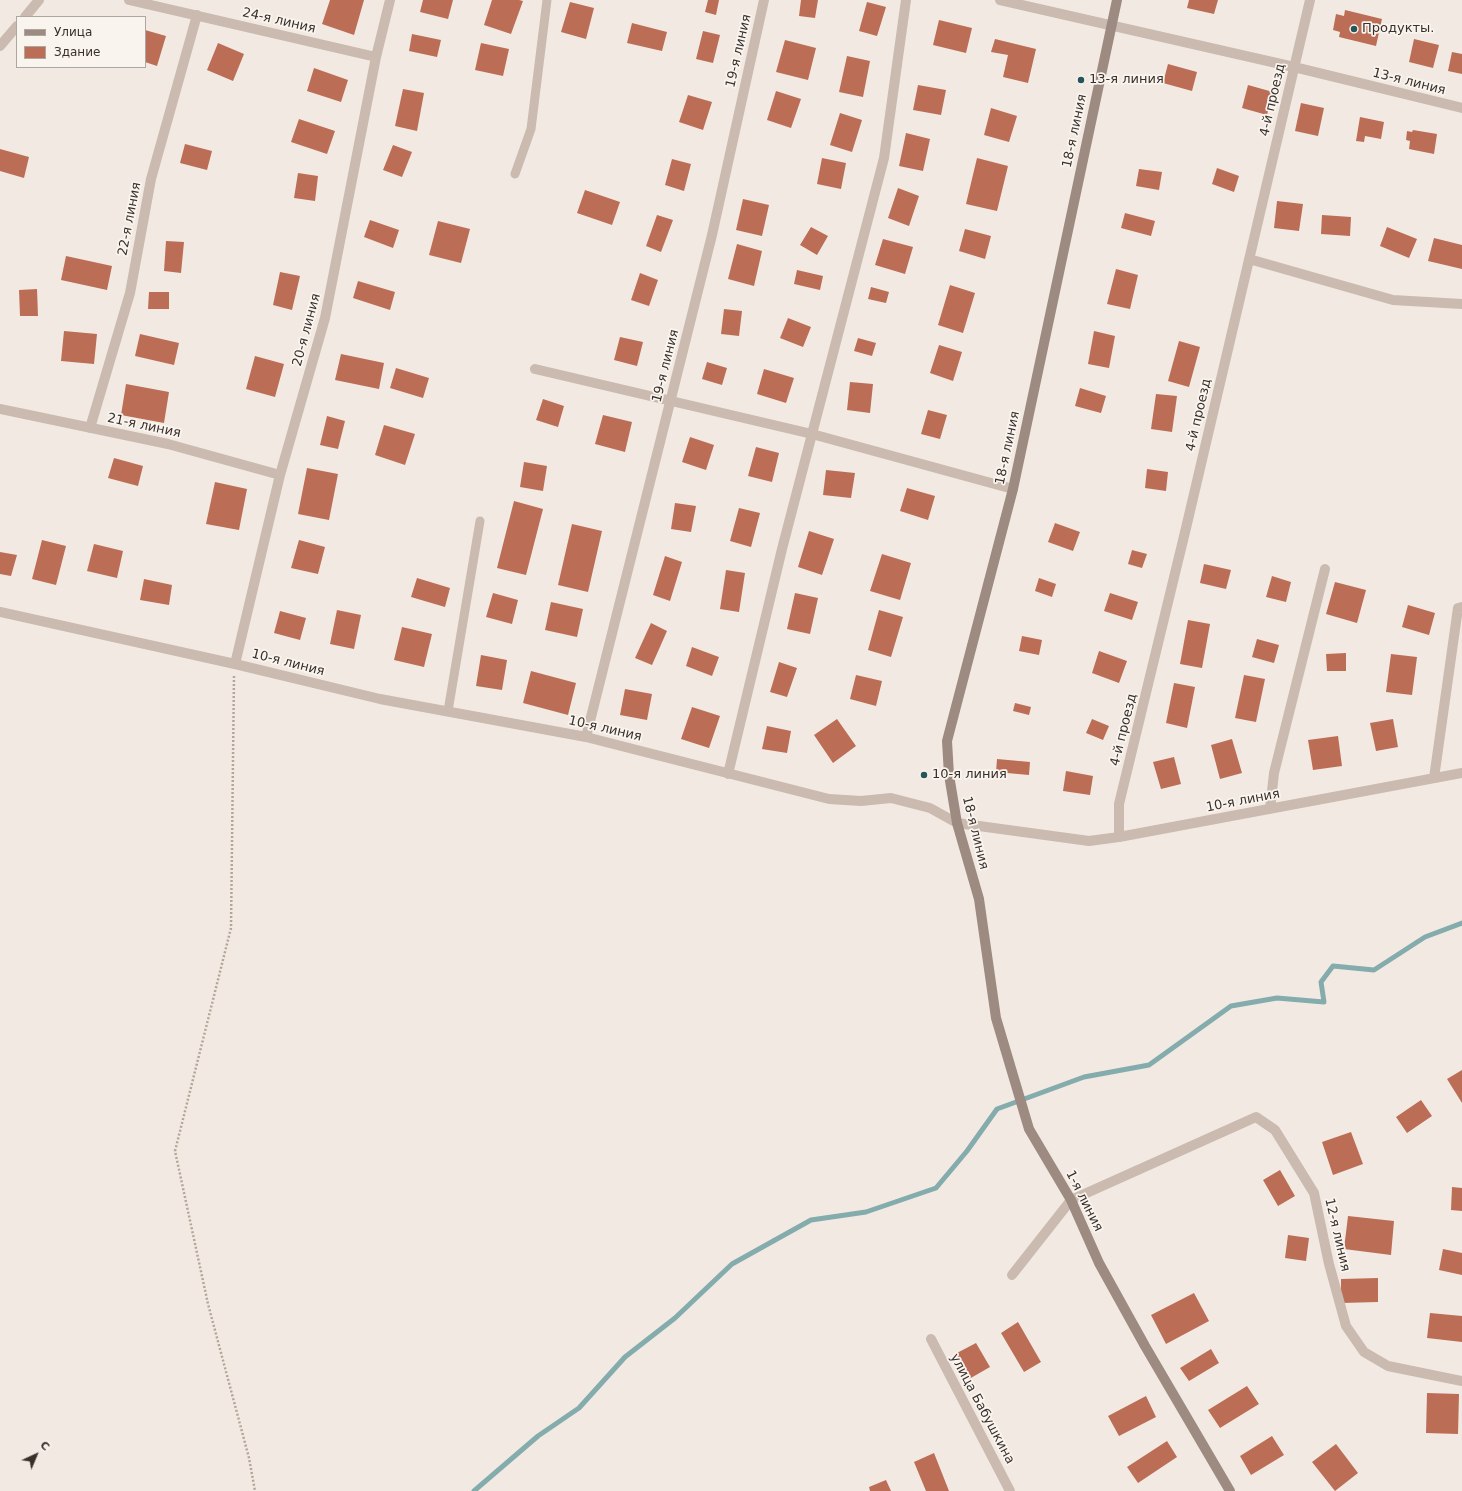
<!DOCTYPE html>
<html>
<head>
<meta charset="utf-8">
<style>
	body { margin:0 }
	#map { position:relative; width:1462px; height:1491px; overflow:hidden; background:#f2eae2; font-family:"DejaVu Sans",sans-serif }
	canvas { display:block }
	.legend { position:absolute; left:16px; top:16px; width:130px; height:52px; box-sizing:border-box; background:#faf4ef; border:1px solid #ada6a1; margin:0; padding:5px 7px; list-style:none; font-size:12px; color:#39302c }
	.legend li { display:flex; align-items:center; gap:8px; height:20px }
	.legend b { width:20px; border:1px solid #ada6a1 }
	.north { position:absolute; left:16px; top:1435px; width:40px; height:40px; -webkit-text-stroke:3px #faf4ef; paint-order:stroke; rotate:44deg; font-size:11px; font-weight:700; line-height:16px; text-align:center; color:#39302c }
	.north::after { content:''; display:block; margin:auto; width:14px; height:18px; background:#39302c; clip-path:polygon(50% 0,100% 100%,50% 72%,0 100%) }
</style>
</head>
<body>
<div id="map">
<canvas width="1462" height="1491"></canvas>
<ul class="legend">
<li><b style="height:5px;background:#9d8a80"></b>Улица</li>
<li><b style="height:11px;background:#bc6d56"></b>Здание</li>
</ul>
<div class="north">С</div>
</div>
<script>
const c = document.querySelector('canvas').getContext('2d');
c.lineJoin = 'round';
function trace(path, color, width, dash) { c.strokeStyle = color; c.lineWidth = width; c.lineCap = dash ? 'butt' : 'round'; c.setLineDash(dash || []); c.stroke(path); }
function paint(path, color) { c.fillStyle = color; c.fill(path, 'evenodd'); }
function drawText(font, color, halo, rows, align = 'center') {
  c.font = font + ' "DejaVu Sans",sans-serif'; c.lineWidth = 3.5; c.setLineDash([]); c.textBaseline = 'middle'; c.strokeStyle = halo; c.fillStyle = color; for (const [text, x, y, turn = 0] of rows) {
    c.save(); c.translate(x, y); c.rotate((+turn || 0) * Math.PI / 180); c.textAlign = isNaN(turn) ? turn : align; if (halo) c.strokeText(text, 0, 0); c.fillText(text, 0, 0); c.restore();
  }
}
trace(new Path2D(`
	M 474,1491 L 538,1436 L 579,1408 L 625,1357 L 675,1318 L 732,1264 L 811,1220 L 866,1212 L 936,1188 L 967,1151 L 997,1109 L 1084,1077 L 1149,1065 L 1231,1006 L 1277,998 L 1324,1002 L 1321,982 L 1333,966 L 1374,970 L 1425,937 L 1462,923`), '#84acad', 5);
paint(new Path2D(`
	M 330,0 L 364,0 L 354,35 L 322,24 Z
	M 423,0 L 453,0 L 448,19 L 420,12 Z
	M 492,0 L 519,0 L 523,1 L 511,34 L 484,25 Z
	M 708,0 L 719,0 L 716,15 L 705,12 Z
	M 801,0 L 818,0 L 815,18 L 799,16 Z
	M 1189,0 L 1218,0 L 1214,14 L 1187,8 Z
	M 570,2 L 594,8 L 586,39 L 561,32 Z
	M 867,2 L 886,7 L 877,36 L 859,31 Z
	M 1345,10 L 1382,19 L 1376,46 L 1339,37 L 1340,32 L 1333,30 L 1336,14 L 1344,16 Z
	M 939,20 L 972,28 L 966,53 L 933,45 Z
	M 632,23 L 667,32 L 662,51 L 627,43 Z
	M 145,30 L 166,36 L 157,66 L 145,62 Z
	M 703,31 L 720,35 L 713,63 L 696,59 Z
	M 412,34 L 441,40 L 437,57 L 409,51 Z
	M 995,39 L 1036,49 L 1028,83 L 1003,77 L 1008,55 L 991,52 Z
	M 1414,39 L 1439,45 L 1433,68 L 1409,62 Z
	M 785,40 L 816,48 L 808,80 L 776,72 Z
	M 218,43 L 244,54 L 233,81 L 207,70 Z
	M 481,43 L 509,49 L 503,76 L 475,70 Z
	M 1452,52 L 1462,54 L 1462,74 L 1448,71 Z
	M 847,56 L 870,61 L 863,97 L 839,92 Z
	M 1168,64 L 1197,72 L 1192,91 L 1163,83 Z
	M 314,68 L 348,80 L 341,102 L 307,91 Z
	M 918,85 L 946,90 L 941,115 L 913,110 Z
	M 1248,85 L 1273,92 L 1267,115 L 1242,108 Z
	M 403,89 L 424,93 L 417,131 L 395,126 Z
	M 776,91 L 801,99 L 791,128 L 767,120 Z
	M 688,95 L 712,102 L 703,130 L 679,122 Z
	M 1301,103 L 1324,108 L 1318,136 L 1295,131 Z
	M 991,108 L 1017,116 L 1009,142 L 984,135 Z
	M 840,113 L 862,120 L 852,152 L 830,145 Z
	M 1360,117 L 1384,122 L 1381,139 L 1365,136 L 1364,142 L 1356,141 Z
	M 299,119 L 335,131 L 327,154 L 291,142 Z
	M 1413,130 L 1437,134 L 1434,154 L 1409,149 L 1410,141 L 1406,140 L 1407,131 L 1412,132 Z
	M 906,133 L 930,139 L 923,171 L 899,166 Z
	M 185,144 L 212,151 L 207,170 L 180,163 Z
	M 393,145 L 412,152 L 402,177 L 383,170 Z
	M 0,149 L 29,157 L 24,178 L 0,171 Z
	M 822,158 L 846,163 L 841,189 L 817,184 Z
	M 977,158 L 1008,166 L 997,211 L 966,204 Z
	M 672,159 L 691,164 L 684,191 L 665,185 Z
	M 1217,168 L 1239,176 L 1234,192 L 1212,184 Z
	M 1139,169 L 1162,172 L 1159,190 L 1136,186 Z
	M 298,173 L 318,176 L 315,201 L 294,198 Z
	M 898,188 L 919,196 L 909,226 L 888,218 Z
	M 585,190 L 620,202 L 612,225 L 577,213 Z
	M 743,199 L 769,205 L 762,236 L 736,230 Z
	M 1277,201 L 1303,204 L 1299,231 L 1274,228 Z
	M 1125,213 L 1155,221 L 1151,236 L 1121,228 Z
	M 657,215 L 673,220 L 661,252 L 646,246 Z
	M 1322,215 L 1351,217 L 1350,236 L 1321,234 Z
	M 370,220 L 399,230 L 393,248 L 364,237 Z
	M 438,221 L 470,229 L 461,263 L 429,255 Z
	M 811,227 L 828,236 L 817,255 L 800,245 Z
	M 1387,227 L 1417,239 L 1409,258 L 1380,246 Z
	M 965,229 L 991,236 L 985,259 L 959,251 Z
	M 1434,238 L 1462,245 L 1462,269 L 1428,261 Z
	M 883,239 L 913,247 L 905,274 L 875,265 Z
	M 166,241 L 184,242 L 181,273 L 164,271 Z
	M 737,244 L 762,251 L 754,286 L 728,279 Z
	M 66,256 L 112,266 L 107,290 L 61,280 Z
	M 1116,269 L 1138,275 L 1130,309 L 1107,304 Z
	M 797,270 L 823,276 L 820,290 L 794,284 Z
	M 280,272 L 300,276 L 292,310 L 273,305 Z
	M 640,273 L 658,280 L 649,306 L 631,300 Z
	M 358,281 L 395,292 L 390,310 L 353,298 Z
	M 950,285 L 975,293 L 963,333 L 938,325 Z
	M 871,287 L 889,292 L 886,303 L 868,299 Z
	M 37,289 L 38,316 L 20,316 L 19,290 Z
	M 149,292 L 169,292 L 169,309 L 148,309 Z
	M 724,309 L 742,311 L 739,336 L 721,334 Z
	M 788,318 L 811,327 L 803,347 L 780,338 Z
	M 64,331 L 97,334 L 94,364 L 61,361 Z
	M 1094,331 L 1115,336 L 1109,368 L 1088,364 Z
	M 140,334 L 179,343 L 174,365 L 135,356 Z
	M 620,337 L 643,342 L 637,366 L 614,360 Z
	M 858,338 L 876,343 L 872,356 L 854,351 Z
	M 1179,341 L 1200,347 L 1189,387 L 1168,381 Z
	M 939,345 L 962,352 L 953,381 L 930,373 Z
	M 341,354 L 384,363 L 379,389 L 335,380 Z
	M 255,356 L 284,364 L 275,397 L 246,389 Z
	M 707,362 L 727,368 L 722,385 L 702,379 Z
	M 396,368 L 429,378 L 423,398 L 390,388 Z
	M 764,369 L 794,378 L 786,403 L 757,394 Z
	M 850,382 L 873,384 L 870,413 L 847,410 Z
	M 126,384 L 169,392 L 164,423 L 121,415 Z
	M 1080,388 L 1106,396 L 1101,413 L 1075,406 Z
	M 1156,394 L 1177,396 L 1172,432 L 1151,429 Z
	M 543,399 L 564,406 L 558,427 L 536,420 Z
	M 928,410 L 947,415 L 940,439 L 921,434 Z
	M 603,415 L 632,422 L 625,452 L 595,444 Z
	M 327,416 L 345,421 L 338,449 L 320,445 Z
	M 384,425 L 415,434 L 405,465 L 375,455 Z
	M 690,437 L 714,445 L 706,470 L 682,462 Z
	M 756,447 L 779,453 L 772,482 L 748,476 Z
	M 114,458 L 143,466 L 138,486 L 108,478 Z
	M 524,462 L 547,466 L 543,491 L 520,487 Z
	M 307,468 L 338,474 L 329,520 L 298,514 Z
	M 1147,469 L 1168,472 L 1166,491 L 1145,488 Z
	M 826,470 L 855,473 L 851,498 L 823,495 Z
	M 215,482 L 247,489 L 239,530 L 206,524 Z
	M 907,488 L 935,496 L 928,520 L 900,511 Z
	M 514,501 L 543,509 L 526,575 L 497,568 Z
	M 675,503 L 696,506 L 691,532 L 671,529 Z
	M 739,508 L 760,513 L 751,547 L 730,541 Z
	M 1055,523 L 1080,532 L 1073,551 L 1048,542 Z
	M 572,524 L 602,531 L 588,592 L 558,585 Z
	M 809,531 L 834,539 L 822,575 L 798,567 Z
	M 42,540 L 66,546 L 56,585 L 32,579 Z
	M 299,540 L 325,547 L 318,574 L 291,568 Z
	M 94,544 L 123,551 L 117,578 L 87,571 Z
	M 1132,550 L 1147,554 L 1142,568 L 1128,564 Z
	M 0,552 L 17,555 L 11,576 L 0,574 Z
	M 882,554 L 911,563 L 900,600 L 870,591 Z
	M 665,556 L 682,562 L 670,601 L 653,595 Z
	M 1204,564 L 1231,570 L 1226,589 L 1200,583 Z
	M 726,570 L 745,573 L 739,612 L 720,609 Z
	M 1272,576 L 1291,582 L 1286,602 L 1266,597 Z
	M 417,578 L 450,588 L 445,607 L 411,597 Z
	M 1039,578 L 1056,584 L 1052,597 L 1035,591 Z
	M 144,579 L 172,585 L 169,605 L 140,600 Z
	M 1335,582 L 1366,590 L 1357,623 L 1326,614 Z
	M 493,593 L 518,600 L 512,624 L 486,617 Z
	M 795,593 L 818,598 L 810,634 L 787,629 Z
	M 1110,593 L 1138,602 L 1132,620 L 1104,611 Z
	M 551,602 L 583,609 L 577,637 L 545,630 Z
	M 1408,605 L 1435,613 L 1429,635 L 1402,627 Z
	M 337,610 L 361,615 L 354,649 L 330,644 Z
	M 879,610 L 903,617 L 891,657 L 868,650 Z
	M 280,611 L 306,618 L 300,640 L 274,633 Z
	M 1188,620 L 1210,624 L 1202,668 L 1180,664 Z
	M 651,623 L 667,631 L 652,665 L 635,658 Z
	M 402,627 L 432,634 L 424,667 L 394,660 Z
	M 1022,636 L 1042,640 L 1039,655 L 1019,651 Z
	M 1257,639 L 1279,645 L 1274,663 L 1252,657 Z
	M 692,647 L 719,657 L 712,676 L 686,666 Z
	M 1099,651 L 1127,661 L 1119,683 L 1092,673 Z
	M 1346,653 L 1346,671 L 1327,671 L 1326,654 Z
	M 1391,654 L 1417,657 L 1412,695 L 1386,692 Z
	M 481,655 L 507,660 L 502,690 L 476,686 Z
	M 779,662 L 797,668 L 787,697 L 770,692 Z
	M 531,671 L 576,683 L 568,715 L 523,703 Z
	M 856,675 L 882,681 L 876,706 L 850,699 Z
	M 1244,675 L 1265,679 L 1256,722 L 1235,718 Z
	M 1174,683 L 1195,687 L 1187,728 L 1166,723 Z
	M 625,689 L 652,694 L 647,720 L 620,715 Z
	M 1015,703 L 1031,707 L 1029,715 L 1013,711 Z
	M 692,707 L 720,716 L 709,748 L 681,739 Z
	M 837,719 L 856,746 L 833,763 L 814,735 Z
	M 1092,719 L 1109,726 L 1103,740 L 1086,733 Z
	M 1393,719 L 1398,747 L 1376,751 L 1370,723 Z
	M 767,726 L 791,731 L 787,753 L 762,749 Z
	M 1338,736 L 1342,766 L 1313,770 L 1308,740 Z
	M 1232,739 L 1242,773 L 1220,779 L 1211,745 Z
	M 1174,757 L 1181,784 L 1161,789 L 1153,762 Z
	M 997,759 L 1030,762 L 1029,775 L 996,772 Z
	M 1066,771 L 1093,776 L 1090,795 L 1063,791 Z
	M 1462,1070 L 1462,1103 L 1447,1079 Z
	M 1421,1100 L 1432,1116 L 1407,1133 L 1396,1117 Z
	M 1351,1132 L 1363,1164 L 1333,1175 L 1322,1142 Z
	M 1280,1170 L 1295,1196 L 1278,1206 L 1263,1180 Z
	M 1452,1187 L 1462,1188 L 1462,1211 L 1451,1210 Z
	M 1348,1216 L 1394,1221 L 1391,1255 L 1344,1249 Z
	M 1288,1235 L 1309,1238 L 1306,1261 L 1285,1258 Z
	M 1443,1249 L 1462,1253 L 1462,1275 L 1439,1270 Z
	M 1378,1278 L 1378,1302 L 1341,1303 L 1341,1279 Z
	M 1194,1293 L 1209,1321 L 1166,1344 L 1151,1315 Z
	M 1430,1313 L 1462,1316 L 1462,1342 L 1427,1338 Z
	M 1018,1322 L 1041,1362 L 1024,1372 L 1001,1333 Z
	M 976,1343 L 990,1367 L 969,1379 L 955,1354 Z
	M 1211,1349 L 1219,1363 L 1189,1381 L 1180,1368 Z
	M 1247,1386 L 1259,1404 L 1220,1428 L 1208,1410 Z
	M 1427,1393 L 1459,1394 L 1458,1434 L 1426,1433 Z
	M 1146,1396 L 1156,1417 L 1119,1436 L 1108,1416 Z
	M 1272,1436 L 1284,1455 L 1251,1475 L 1240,1456 Z
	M 1167,1441 L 1177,1457 L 1138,1483 L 1127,1467 Z
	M 1336,1444 L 1358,1473 L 1335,1491 L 1312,1462 Z
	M 934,1453 L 949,1491 L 926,1491 L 914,1462 Z
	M 886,1480 L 891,1491 L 870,1491 L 869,1487 Z`), '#bc6d56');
trace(new Path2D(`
	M 234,676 L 231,928 L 175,1151 L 208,1304 L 249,1458 L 255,1491`), '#b5a599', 2.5, [2, 2]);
trace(new Path2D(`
	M 515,174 L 531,129 L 547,0
	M 448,711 L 480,521`), '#cabaaf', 9);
trace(new Path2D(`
	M 129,0 L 376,57
	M 1000,0 L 1294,67 L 1462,108
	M 25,17 L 39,0
	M 0,46 L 17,26
	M 1249,259 L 1393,300 L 1462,304
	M 535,369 L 812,434 L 1013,489
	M 0,409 L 168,444 L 280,475
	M 90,428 L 130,293 L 151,179 L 197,15
	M 0,612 L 235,664 L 380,699 L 586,737 L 829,799 L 861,801 L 891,798 L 930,808 L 957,823 L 1089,841 L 1119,837 L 1462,773
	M 235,664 L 280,475 L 325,318 L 376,57 L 390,0
	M 586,737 L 712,235 L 764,0
	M 728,774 L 782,549 L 884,158 L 906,0
	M 1434,778 L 1458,608 L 1462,607
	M 1270,809 L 1274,773 L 1325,569
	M 1119,837 L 1119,804 L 1186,528 L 1310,0
	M 1012,1275 L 1071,1200 L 1256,1117 L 1275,1130 L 1314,1193 L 1329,1264 L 1346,1326 L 1364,1352 L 1388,1366 L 1462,1381
	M 931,1339 L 1010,1491`), '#cabaaf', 10);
trace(new Path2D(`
	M 1117,0 L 1013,489 L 947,741 L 949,775 L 957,823 L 979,899 L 996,1018 L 1029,1129 L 1071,1200 L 1099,1263 L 1145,1346 L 1230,1491`), '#9d8a80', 10);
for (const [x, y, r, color] of [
	[1354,29,4,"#255558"],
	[1081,80,4,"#255558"],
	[924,775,4,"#255558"]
]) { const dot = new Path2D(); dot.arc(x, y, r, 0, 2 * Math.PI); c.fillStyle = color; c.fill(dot); trace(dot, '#faf4ef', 1.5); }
drawText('13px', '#39302c', '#faf4ef', [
	["24-я линия",279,21,13],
	["19-я линия",739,51,-77],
	["13-я линия",1409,82,14],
	["4-й проезд",1273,100,-77],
	["18-я линия",1075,131,-78],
	["22-я линия",130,219,-79],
	["20-я линия",307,330,-75],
	["19-я линия",666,366,-76],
	["4-й проезд",1199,415,-77],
	["21-я линия",144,426,12],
	["18-я линия",1008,448,-78],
	["10-я линия",288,663,14],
	["10-я линия",605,729,13],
	["4-й проезд",1124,730,-76],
	["10-я линия",1243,801,-11],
	["18-я линия",975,833,76],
	["1-я линия",1084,1201,63],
	["12-я линия",1337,1235,77],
	["улица Бабушкина",982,1409,62]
]);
drawText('13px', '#39302c', '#faf4ef', [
	["Продукты.",1362,29],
	["13-я линия",1089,80],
	["10-я линия",932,775]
], 'left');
</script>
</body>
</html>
